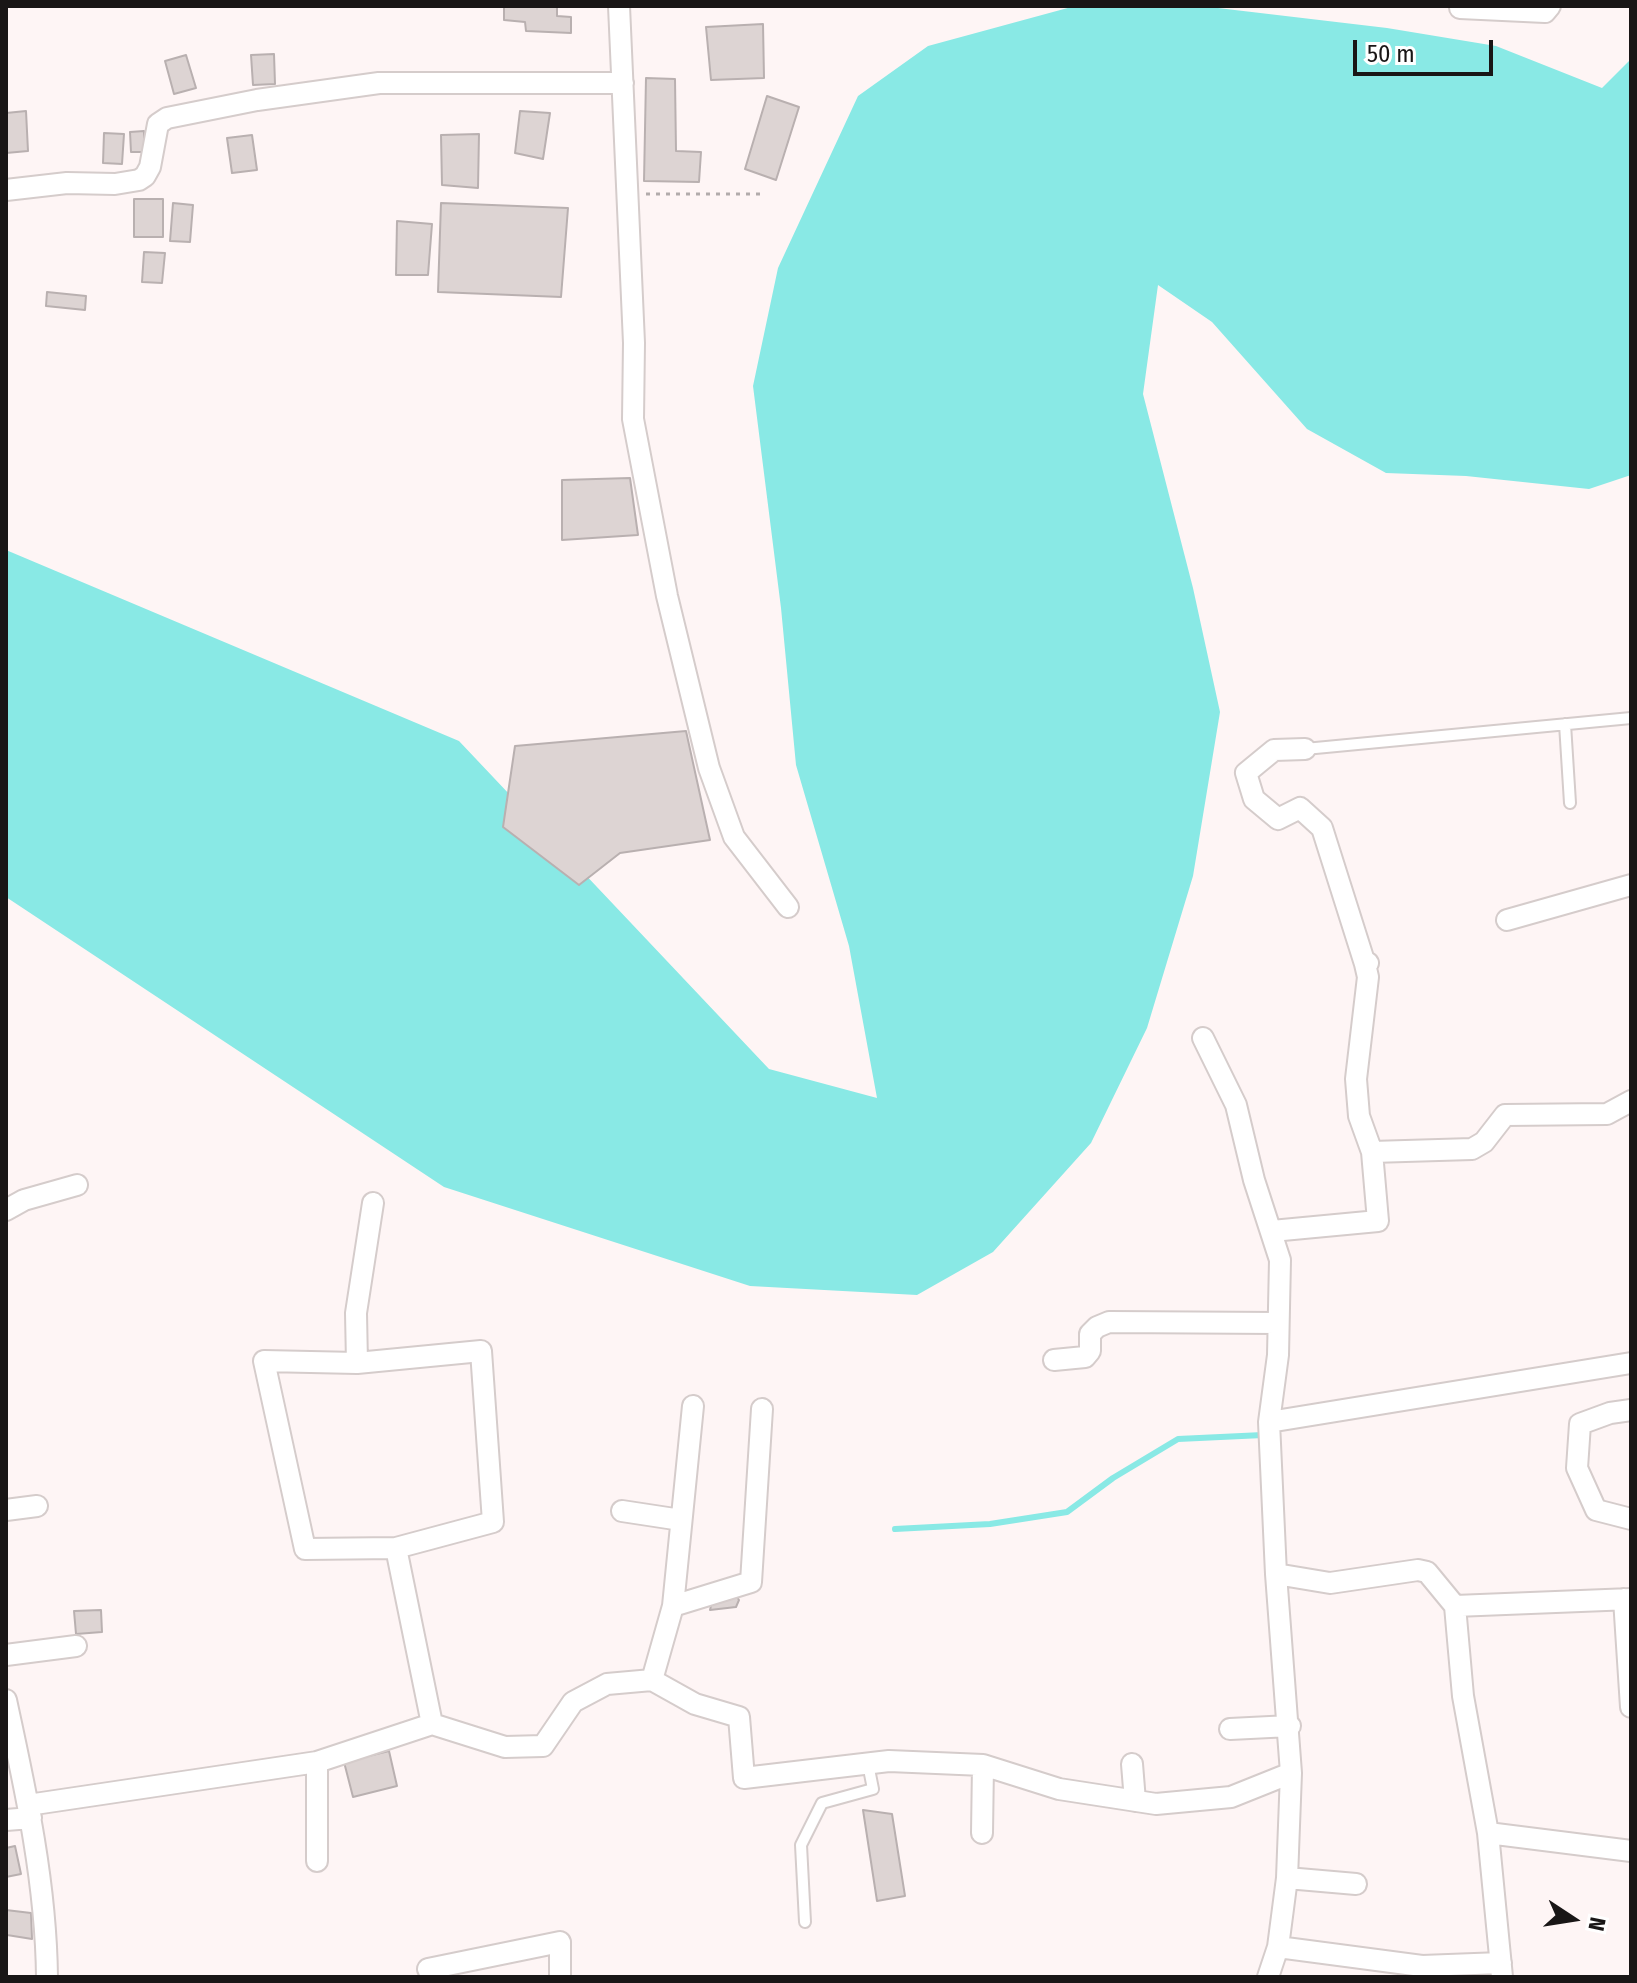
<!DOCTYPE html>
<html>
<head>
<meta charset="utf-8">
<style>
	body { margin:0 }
	#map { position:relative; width:1637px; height:1983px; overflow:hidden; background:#fef5f5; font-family:"Fira Sans Condensed",sans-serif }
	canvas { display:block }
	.frame { position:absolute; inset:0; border:8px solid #191616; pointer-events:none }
	.north { position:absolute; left:1533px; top:1879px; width:80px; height:80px; -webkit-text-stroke:6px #fff; paint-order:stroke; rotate:102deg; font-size:22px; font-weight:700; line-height:32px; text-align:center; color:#191616 }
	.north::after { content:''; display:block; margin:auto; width:28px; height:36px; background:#191616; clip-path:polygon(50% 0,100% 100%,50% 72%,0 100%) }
	.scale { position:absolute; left:1353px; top:40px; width:140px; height:36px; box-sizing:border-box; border:4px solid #191616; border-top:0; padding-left:10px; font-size:24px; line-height:28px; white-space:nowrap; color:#191616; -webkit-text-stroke:6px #fff; paint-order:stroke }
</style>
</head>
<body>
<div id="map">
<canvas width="1637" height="1983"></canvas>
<div class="frame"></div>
<div class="north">N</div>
<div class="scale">50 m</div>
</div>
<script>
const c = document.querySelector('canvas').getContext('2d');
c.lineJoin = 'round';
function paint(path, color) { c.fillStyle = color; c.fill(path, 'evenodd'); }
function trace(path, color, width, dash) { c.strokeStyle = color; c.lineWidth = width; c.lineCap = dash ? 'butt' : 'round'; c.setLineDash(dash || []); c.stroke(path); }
paint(new Path2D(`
	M 1075,6 L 1201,6 L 1387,28 L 1496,46 L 1602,88 L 1631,59 L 1631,475 L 1589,489 L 1466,476 L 1386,473 L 1307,429 L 1212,322 L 1158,285 L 1143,394 L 1193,588 L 1220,712 L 1193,876 L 1147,1028 L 1091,1143 L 993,1252 L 917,1295 L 750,1286 L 444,1187 L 6,897 L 6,550 L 459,741 L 769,1069 L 877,1098 L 849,946 L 796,765 L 781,608 L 753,386 L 778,268 L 858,96 L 928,46 Z`), '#89e9e5');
trace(new Path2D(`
	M 895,1529 L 990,1524 L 1067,1512 L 1113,1478 L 1178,1439 L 1263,1435`), '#89e9e5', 6);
const building = new Path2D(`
	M 504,6 L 557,6 L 557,16 L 571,17 L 571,33 L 526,31 L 525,22 L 504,20 Z
	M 763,24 L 764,78 L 711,80 L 706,27 Z
	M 274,54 L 275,84 L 253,85 L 251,55 Z
	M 186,55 L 196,88 L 174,94 L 165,61 Z
	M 646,78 L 675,79 L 676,151 L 701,152 L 699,182 L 644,181 Z
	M 767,96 L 799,107 L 776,180 L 745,169 Z
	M 26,111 L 28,151 L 6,153 L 6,113 Z
	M 520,111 L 550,113 L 543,159 L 515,153 Z
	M 144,131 L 144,152 L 131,152 L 130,132 Z
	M 104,133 L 124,134 L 122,164 L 103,163 Z
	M 479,134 L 478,188 L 442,185 L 441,135 Z
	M 252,135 L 257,170 L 232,173 L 227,138 Z
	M 134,199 L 163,199 L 163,237 L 134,237 Z
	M 173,203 L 193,205 L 190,242 L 170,241 Z
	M 441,203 L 568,208 L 561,297 L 438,292 Z
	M 397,221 L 432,224 L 428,275 L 396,275 Z
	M 144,252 L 165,253 L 162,283 L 142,282 Z
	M 47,292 L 86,296 L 85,310 L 46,306 Z
	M 630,478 L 638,535 L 562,540 L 562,480 Z
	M 686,731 L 710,840 L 620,853 L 579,885 L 503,827 L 515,746 Z
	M 735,1594 L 739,1600 L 736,1607 L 710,1610 L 713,1597 Z
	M 101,1610 L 102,1632 L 76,1634 L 74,1611 Z
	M 389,1751 L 397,1786 L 353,1797 L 344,1762 Z
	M 863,1810 L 892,1814 L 905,1896 L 877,1901 Z
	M 15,1846 L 21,1874 L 6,1877 L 6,1848 Z
	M 6,1910 L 31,1913 L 32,1939 L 7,1935 Z`);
paint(building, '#ddd4d3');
trace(building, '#b9b0b0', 2);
const service = new Path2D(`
	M 1565,724 L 1570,803
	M 1305,749 L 1631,718
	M 805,1922 L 801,1845 L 822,1803 L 873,1789 L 868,1764`);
const minor = new Path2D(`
	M 619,6 L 634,343 L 633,419 L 667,596 L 709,768 L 734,837 L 788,907
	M 1460,8 L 1545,12 L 1550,6
	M 6,190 L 67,183 L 115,184 L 139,180 L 145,176 L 150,167 L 158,124 L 167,118 L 257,100 L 379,83 L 623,83
	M 1305,749 L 1274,750 L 1246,773 L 1254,799 L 1278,819 L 1300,808 L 1322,828 L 1365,964
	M 1507,920 L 1631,885
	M 1368,963 L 1365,964 L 1368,977 L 1356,1079 L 1359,1116 L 1372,1152
	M 1203,1038 L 1236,1105 L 1254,1180 L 1280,1260 L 1278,1355 L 1269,1422 L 1276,1574 L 1291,1773 L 1287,1878 L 1278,1947 L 1268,1977
	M 6,1210 L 24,1200 L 77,1185
	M 1272,1231 L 1378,1221 L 1372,1152 L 1472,1149 L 1484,1142 L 1505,1115 L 1607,1114 L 1631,1101
	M 1054,1360 L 1085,1357 L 1090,1351 L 1090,1334 L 1097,1327 L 1109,1322 L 1278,1323
	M 357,1363 L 481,1351 L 493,1522 L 396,1548 L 305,1549 L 264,1361 L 357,1363 L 356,1313 L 373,1203
	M 1631,1410 L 1610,1413 L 1580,1424 L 1577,1468 L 1596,1510 L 1631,1519
	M 1269,1422 L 1631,1363
	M 6,1510 L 37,1506
	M 622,1511 L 681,1520
	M 396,1548 L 432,1724
	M 1276,1574 L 1330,1583 L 1418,1570 L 1427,1572 L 1455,1606 L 1463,1696 L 1488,1833 L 1502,1977
	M 1624,1599 L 1631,1707
	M 673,1606 L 751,1582 L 762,1409
	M 1455,1606 L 1631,1599
	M 6,1655 L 76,1646
	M 652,1680 L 673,1606 L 693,1406
	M 6,1700 C 26,1792 46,1883 47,1977
	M 1230,1729 L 1290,1726
	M 317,1762 L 432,1724 L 505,1747 L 543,1746 L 573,1702 L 607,1684 L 652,1680 L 695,1704 L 739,1717 L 744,1778 L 889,1761 L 983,1765 L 1059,1789 L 1156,1804 L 1231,1797 L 1291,1773
	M 1132,1764 L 1135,1801
	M 28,1805 L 317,1762 L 317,1861
	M 6,1820 L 31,1818
	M 982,1833 L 983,1765
	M 1488,1833 L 1631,1851
	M 1287,1878 L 1356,1884
	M 1278,1947 L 1422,1966 L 1501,1963
	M 428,1969 L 560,1942 L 560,1977`);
trace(service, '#d5cccb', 14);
trace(minor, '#d5cccb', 24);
trace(new Path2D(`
	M 646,194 L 760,194`), '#b2abab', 3, [4, 6]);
trace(service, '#fff', 10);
trace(minor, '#fff', 20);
</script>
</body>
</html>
